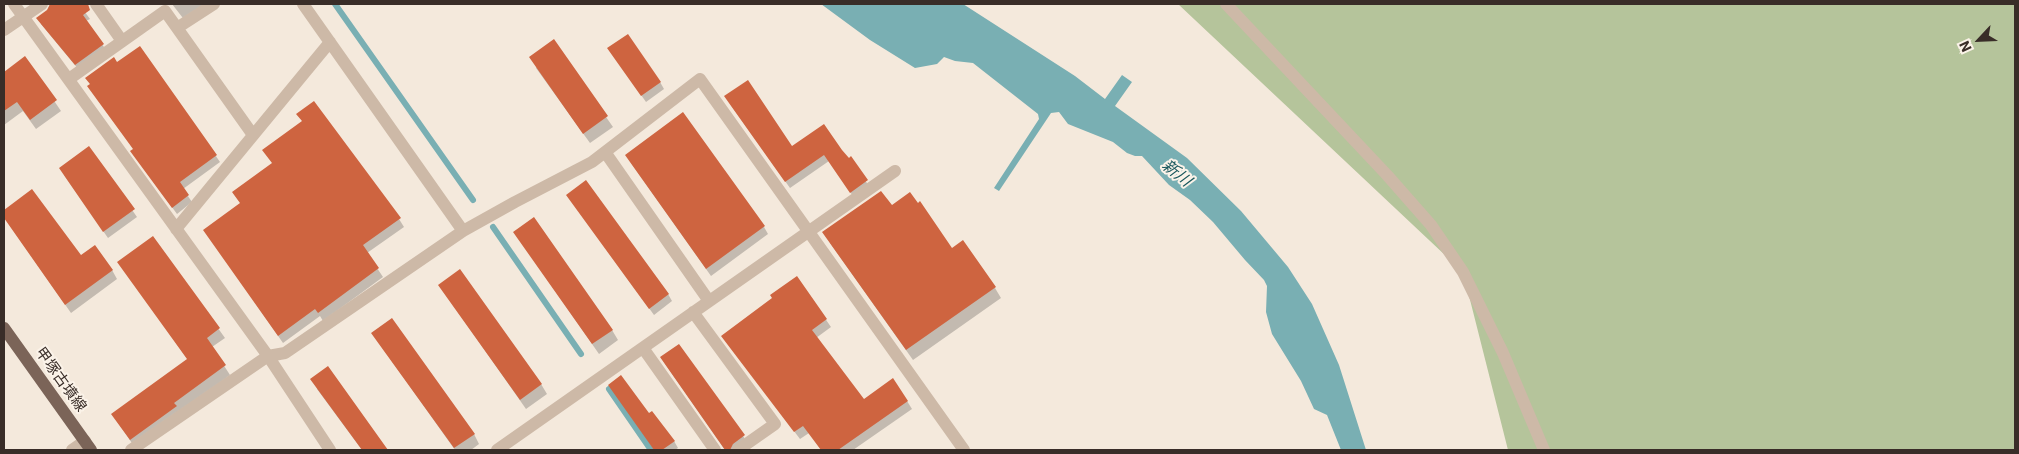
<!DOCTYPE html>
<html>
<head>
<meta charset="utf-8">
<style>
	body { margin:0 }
	#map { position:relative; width:2019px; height:454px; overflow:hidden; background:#f4e9dc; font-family:Roboto,sans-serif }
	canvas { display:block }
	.frame { position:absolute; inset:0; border:5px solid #392d28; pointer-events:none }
	.north { position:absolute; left:1954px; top:15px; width:50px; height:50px; -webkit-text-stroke:4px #fbf3e9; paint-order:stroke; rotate:245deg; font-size:14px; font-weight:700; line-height:20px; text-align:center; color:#392d28 }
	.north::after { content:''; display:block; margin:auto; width:18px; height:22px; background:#392d28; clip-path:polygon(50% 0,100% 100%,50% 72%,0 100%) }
</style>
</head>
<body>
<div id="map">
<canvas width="2019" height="454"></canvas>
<div class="frame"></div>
<div class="north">N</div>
</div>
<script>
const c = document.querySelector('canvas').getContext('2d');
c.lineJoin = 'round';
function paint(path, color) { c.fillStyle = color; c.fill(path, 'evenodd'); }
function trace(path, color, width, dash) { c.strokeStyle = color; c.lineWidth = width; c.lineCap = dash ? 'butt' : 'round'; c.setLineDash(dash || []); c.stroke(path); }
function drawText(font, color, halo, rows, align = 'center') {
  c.font = font + ' Roboto,"Noto Sans JP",sans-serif'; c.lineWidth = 4; c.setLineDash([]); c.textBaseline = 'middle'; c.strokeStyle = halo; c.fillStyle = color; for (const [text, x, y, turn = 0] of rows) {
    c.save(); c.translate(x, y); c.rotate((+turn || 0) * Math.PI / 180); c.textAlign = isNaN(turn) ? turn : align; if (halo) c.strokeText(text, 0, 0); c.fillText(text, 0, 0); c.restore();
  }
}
paint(new Path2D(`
	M 1178,4 L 2015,4 L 2015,450 L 1508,450 L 1463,272 Z`), '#b5c49b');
paint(new Path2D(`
	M 821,4 L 963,4 L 1075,76 L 1105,99 L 1122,75 L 1132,82 L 1115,106 L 1187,158 L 1241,211 L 1288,267 L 1312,304 L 1339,365 L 1366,450 L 1341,450 L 1327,415 L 1314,409 L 1301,381 L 1272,334 L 1266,312 L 1267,286 L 1264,280 L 1245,260 L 1213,222 L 1190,200 L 1169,185 L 1142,156 L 1135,156 L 1127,153 L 1113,142 L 1068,124 L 1059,112 L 1051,113 L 999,191 L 994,188 L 1039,119 L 1038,114 L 973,63 L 955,61 L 944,57 L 937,64 L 915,68 L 870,40 Z`), '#79afb3');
paint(new Path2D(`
	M 50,4 L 79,4 L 90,19 L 86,21 L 106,50 L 79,70 L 41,24 L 50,8 Z
	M 172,4 L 211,4 L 186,22 Z
	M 553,41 L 613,127 L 590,143 L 536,68 Z
	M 140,47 L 220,162 L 183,189 L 192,202 L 177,214 L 136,158 L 134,150 L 86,78 L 117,64 Z
	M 613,55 L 660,82 L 664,89 L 646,102 Z
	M 25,58 L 61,111 L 36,129 L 23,111 L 4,125 L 4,73 Z
	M 730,104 L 792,147 L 841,151 L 871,188 L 855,199 L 829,161 L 790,188 Z
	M 298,114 L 399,219 L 404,227 L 367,253 L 383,277 L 323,321 L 320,316 L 283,343 L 210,238 L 241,204 L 233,193 L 273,164 L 303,122 Z
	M 89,148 L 137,217 L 108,238 L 64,175 Z
	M 631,163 L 764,227 L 768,234 L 711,276 Z
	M 32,191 L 80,257 L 112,270 L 117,279 L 71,313 L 4,217 L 4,211 Z
	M 572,202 L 668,294 L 672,301 L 654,315 Z
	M 892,207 L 952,249 L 995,288 L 1001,298 L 913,360 L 830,243 Z
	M 153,237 L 225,338 L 212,347 L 230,375 L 136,449 L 112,414 L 188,360 L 119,262 Z
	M 521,242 L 612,330 L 618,340 L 599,354 Z
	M 797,278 L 831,327 L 816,338 L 864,400 L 907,401 L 912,409 L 853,450 L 821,450 L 809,433 L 800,439 L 722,336 L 774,298 Z
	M 439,285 L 541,384 L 547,394 L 526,409 Z
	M 379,343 L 474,434 L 479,444 L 471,450 L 455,450 Z
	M 679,346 L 748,443 L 738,450 L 725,450 L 661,358 Z
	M 327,368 L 387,450 L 362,450 L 317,389 Z
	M 613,392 L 649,415 L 674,441 L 678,448 L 675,450 L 655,450 Z`), '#0003');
trace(new Path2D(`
	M 335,4 L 473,200
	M 493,227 L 581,354
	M 609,389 L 651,450`), '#79afb3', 6);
paint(new Path2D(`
	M 50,4 L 88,4 L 90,10 L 83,15 L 104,44 L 75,65 L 36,18 L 47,10 Z
	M 628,34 L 661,82 L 641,96 L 607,48 Z
	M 554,39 L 608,116 L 583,134 L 529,57 Z
	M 140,46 L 217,155 L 180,182 L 189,195 L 172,208 L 130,151 L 133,149 L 87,86 L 90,84 L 85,78 L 114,57 L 117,62 Z
	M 25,56 L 57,100 L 30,120 L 17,102 L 4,111 L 4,72 Z
	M 748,80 L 792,146 L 824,124 L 842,150 L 849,158 L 851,156 L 868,180 L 850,193 L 824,155 L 785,182 L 724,96 Z
	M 314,101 L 401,218 L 363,245 L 379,268 L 318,313 L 315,309 L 278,336 L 203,230 L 240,203 L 232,192 L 272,163 L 262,150 L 302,121 L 296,114 Z
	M 683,112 L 765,226 L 706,269 L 625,155 Z
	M 89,146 L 135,209 L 103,232 L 59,168 Z
	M 586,180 L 669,294 L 649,309 L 566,195 Z
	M 32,189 L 81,255 L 95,245 L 113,270 L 65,305 L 4,218 L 4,210 Z
	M 881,191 L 892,205 L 910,192 L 918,203 L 920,201 L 952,248 L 963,240 L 996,287 L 906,350 L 822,232 Z
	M 534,217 L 613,330 L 592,344 L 513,232 Z
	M 153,236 L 220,328 L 207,338 L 226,365 L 174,403 L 177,406 L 130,440 L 111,414 L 187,359 L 117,262 Z
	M 460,269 L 542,384 L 520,400 L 438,285 Z
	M 797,276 L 827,319 L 812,330 L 864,399 L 893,378 L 908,401 L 838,450 L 821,450 L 803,426 L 794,432 L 721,336 L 772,298 L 770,295 Z
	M 392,318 L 475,434 L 454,448 L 371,333 Z
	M 679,344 L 745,435 L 733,444 L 730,450 L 725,450 L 660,357 Z
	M 328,366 L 388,450 L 362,450 L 310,379 Z
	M 621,375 L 649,413 L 652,411 L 675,441 L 662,450 L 654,450 L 608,385 Z`), '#ce6440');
trace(new Path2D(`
	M 14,4 L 268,356 L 330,450
	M 96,4 L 122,41
	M 303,4 L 463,231
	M 1226,4 L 1387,175 L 1431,225 L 1463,272 L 1503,353 L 1544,450
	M 177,28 L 214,4
	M 4,30 L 42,4
	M 69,79 L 165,11 L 253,135
	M 605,152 L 709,301
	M 176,229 L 330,42
	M 693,312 L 775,424 L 738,450
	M 643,348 L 715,450
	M 72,450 L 85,441
	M 131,450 L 268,356 L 285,353 L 463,231 L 515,202 L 592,162 L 700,79 L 964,450
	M 497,450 L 895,171`), '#cdb9a7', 12);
trace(new Path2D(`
	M 4,328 L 91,450`), '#7b6458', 12);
drawText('15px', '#392d28', '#fbf3e9', [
	["甲塚古墳線",60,380,54]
]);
drawText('italic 16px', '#1a585d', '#fbf3e9', [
	["新川",1176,174,39]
]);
</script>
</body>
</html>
